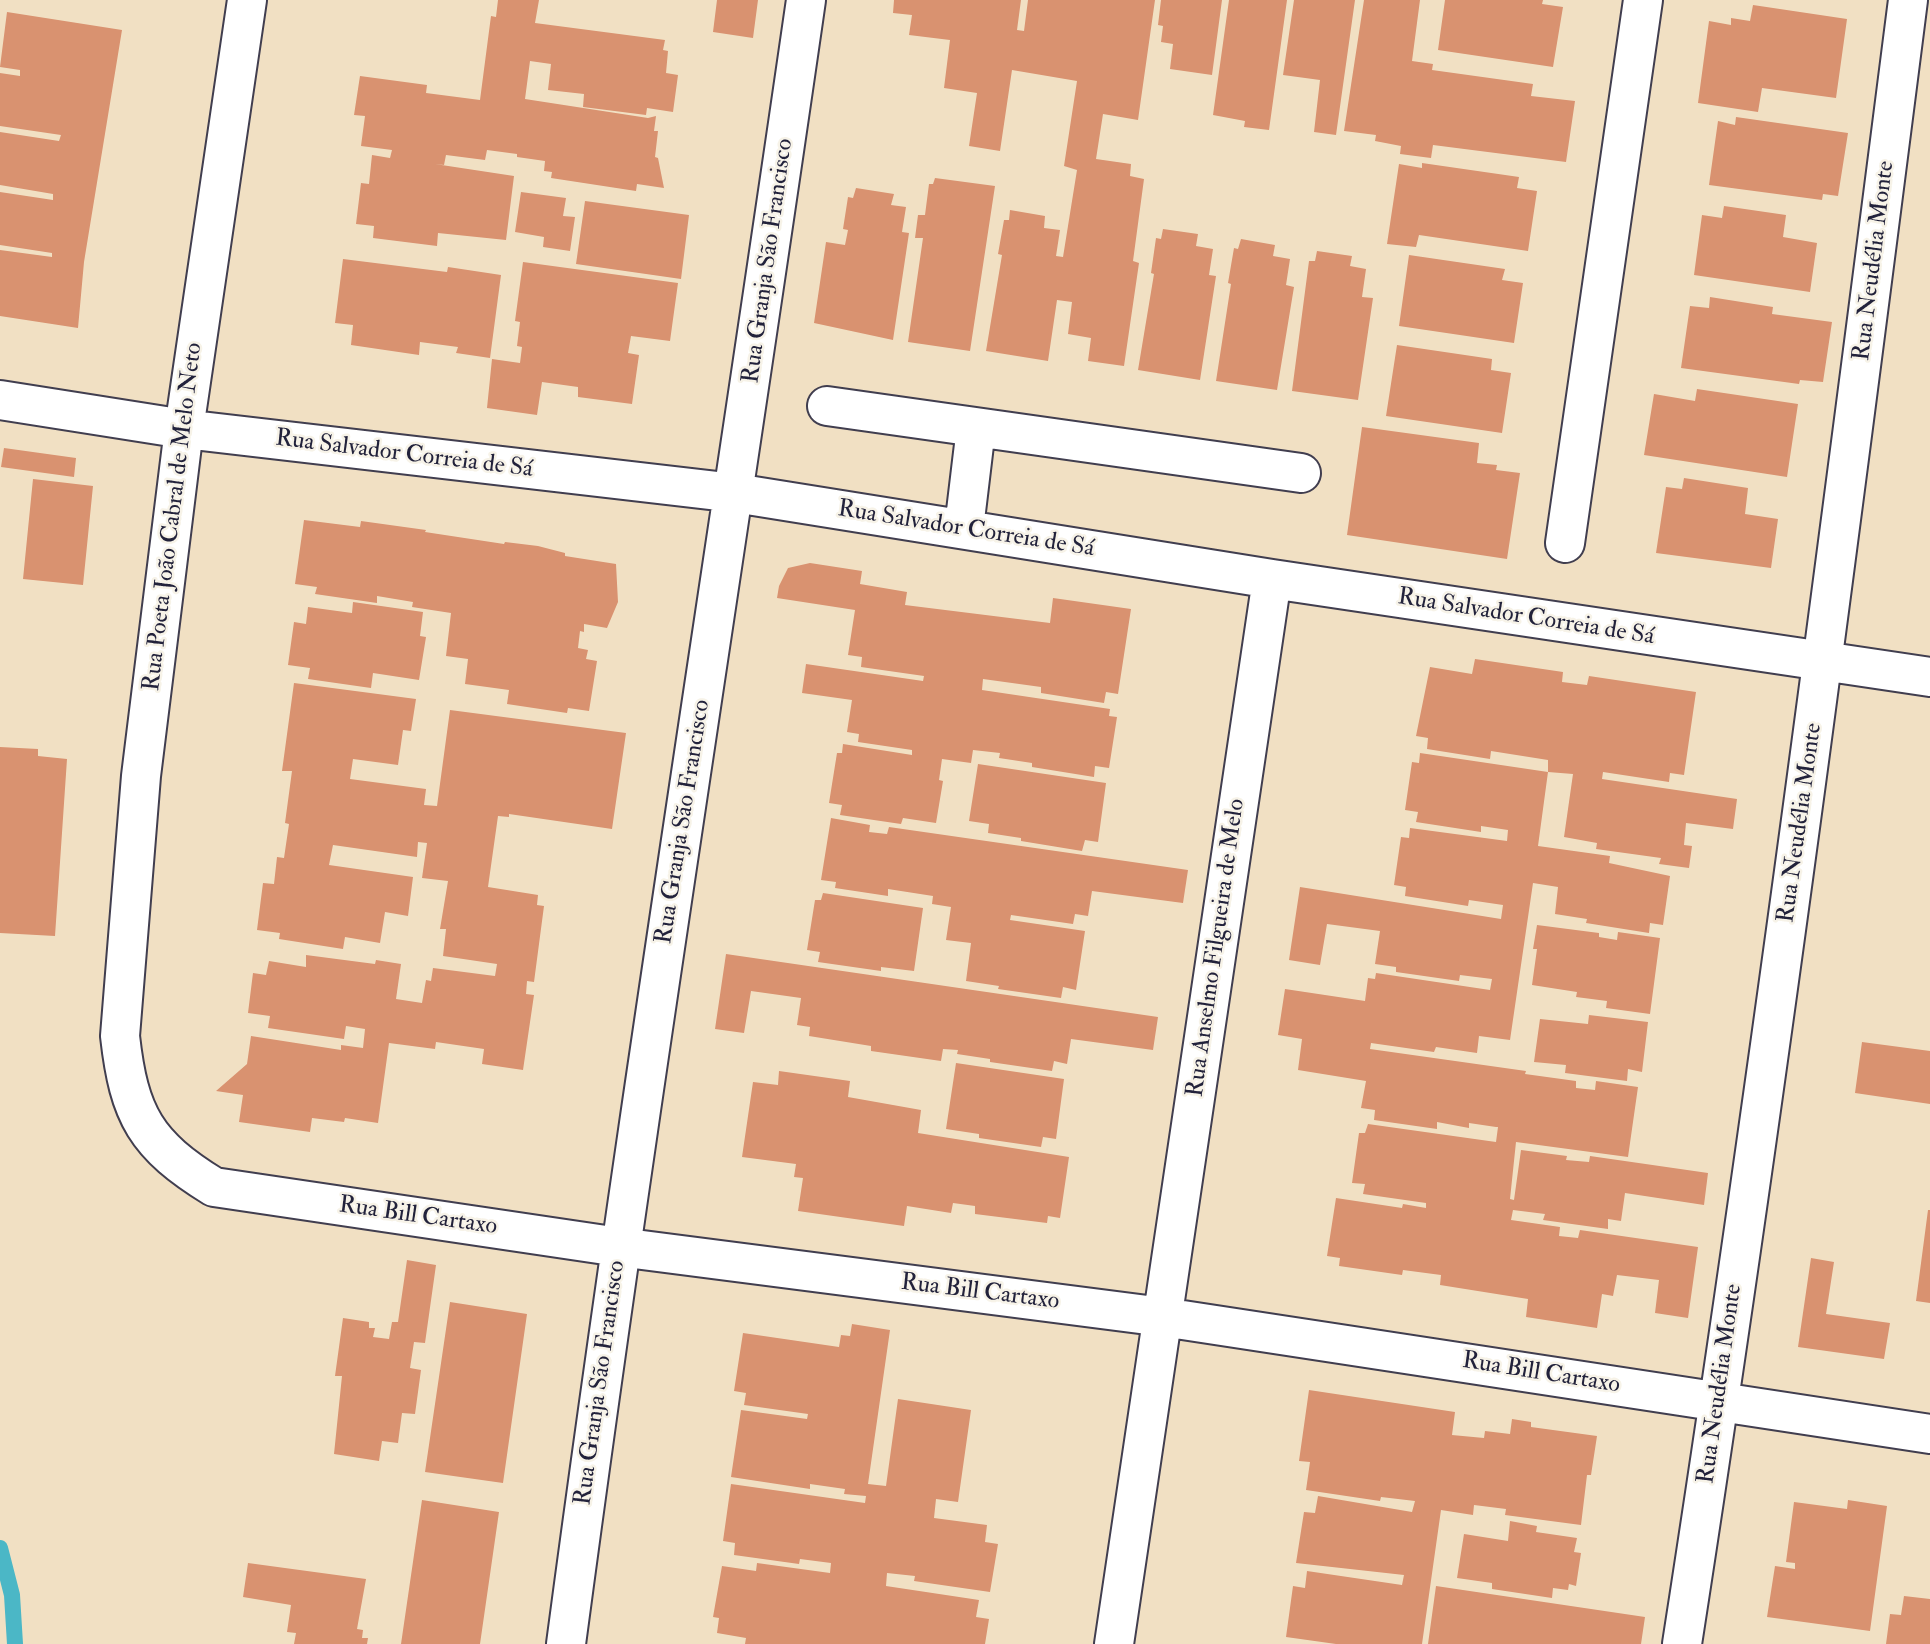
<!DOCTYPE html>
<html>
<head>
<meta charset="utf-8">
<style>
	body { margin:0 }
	canvas { display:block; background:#f1e0c3 }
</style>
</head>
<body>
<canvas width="1930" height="1644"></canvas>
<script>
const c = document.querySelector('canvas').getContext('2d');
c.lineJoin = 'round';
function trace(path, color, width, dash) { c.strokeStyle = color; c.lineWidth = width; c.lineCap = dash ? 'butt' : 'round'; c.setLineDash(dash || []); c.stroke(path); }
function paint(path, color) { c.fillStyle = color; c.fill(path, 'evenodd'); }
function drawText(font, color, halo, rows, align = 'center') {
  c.font = font + ' "IM FELL Double Pica",serif'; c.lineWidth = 5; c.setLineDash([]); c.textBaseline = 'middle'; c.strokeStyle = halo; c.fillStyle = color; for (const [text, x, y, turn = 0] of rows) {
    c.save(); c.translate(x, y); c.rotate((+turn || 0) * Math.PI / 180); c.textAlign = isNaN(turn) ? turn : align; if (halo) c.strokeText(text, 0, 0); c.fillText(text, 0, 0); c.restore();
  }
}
trace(new Path2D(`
	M 0,1548 L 12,1595 L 15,1644`), '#4bb7c6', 16);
paint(new Path2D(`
	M 498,0 L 539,0 L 535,23 L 665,40 L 663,50 L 668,51 L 666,73 L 678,75 L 673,112 L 647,108 L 646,115 L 583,107 L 584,94 L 548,90 L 551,64 L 530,61 L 525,99 L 648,118 L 656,116 L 654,131 L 658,131 L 655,157 L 658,158 L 664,188 L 637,184 L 636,191 L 551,178 L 552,172 L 544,171 L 545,161 L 517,157 L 517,154 L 487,150 L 485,160 L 446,155 L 444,165 L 435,164 L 514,176 L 506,240 L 438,233 L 437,246 L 373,238 L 374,226 L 356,224 L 361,183 L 369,184 L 372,155 L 390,158 L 392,150 L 361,146 L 365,116 L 354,115 L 360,76 L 427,85 L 426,93 L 480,100 L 491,16 L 496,17 Z
	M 717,0 L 758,0 L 753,38 L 713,32 Z
	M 894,0 L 1021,0 L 1017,30 L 1024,31 L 1028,0 L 1155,0 L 1138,120 L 1103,114 L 1096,159 L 1131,164 L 1130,176 L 1144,179 L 1133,261 L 1139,263 L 1124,366 L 1088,361 L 1091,338 L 1068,334 L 1072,302 L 1057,300 L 1048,361 L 986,351 L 1002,255 L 998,254 L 1004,220 L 1009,220 L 1010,210 L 1045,216 L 1044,228 L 1060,230 L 1056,256 L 1063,257 L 1077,170 L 1064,166 L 1077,81 L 1012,70 L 1000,151 L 969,146 L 977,93 L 944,88 L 950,40 L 909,35 L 912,15 L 893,13 Z
	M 1161,0 L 1222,0 L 1212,75 L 1170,69 L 1173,44 L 1161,42 L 1163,26 L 1158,25 Z
	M 1229,0 L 1287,0 L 1269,130 L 1244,127 L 1245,121 L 1213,115 Z
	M 1294,0 L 1355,0 L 1336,135 L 1314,132 L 1320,80 L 1283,75 Z
	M 1364,0 L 1420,0 L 1412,61 L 1433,64 L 1432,70 L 1533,84 L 1531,96 L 1575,101 L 1566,162 L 1433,145 L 1431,158 L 1400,154 L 1401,146 L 1375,141 L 1376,135 L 1344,131 Z
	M 1445,0 L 1543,0 L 1542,4 L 1563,7 L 1553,67 L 1438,50 Z
	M 1753,5 L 1847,19 L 1836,98 L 1762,88 L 1758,112 L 1698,103 L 1709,21 L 1731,25 L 1731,18 L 1750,21 Z
	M 7,12 L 122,30 L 84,262 L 78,328 L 0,316 L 0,250 L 52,257 L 52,253 L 0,245 L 0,192 L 53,200 L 53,194 L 0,185 L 0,132 L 59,141 L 61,135 L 0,126 L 0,73 L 20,76 L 20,70 L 0,67 Z
	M 1736,117 L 1848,133 L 1838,196 L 1823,194 L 1822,200 L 1709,185 L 1718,121 L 1735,125 Z
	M 1422,163 L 1519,177 L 1517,188 L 1537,191 L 1528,251 L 1419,235 L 1416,247 L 1387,244 L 1399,164 L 1422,168 Z
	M 935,178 L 995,186 L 970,351 L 908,342 L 923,238 L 915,238 L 918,215 L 925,215 L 929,184 L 933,184 Z
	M 856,188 L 894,194 L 891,205 L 906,207 L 902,232 L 909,233 L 893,340 L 814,323 L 826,242 L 845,245 L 848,230 L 843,229 L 848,197 L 853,198 Z
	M 521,192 L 566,198 L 563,216 L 575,217 L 570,251 L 543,247 L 544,237 L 515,232 Z
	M 585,201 L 689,215 L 681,279 L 576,264 Z
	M 1724,206 L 1786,215 L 1783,237 L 1817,243 L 1810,292 L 1694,275 L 1702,215 L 1722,218 Z
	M 1163,229 L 1198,234 L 1196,246 L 1213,249 L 1209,275 L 1216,276 L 1200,380 L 1138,370 L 1154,274 L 1151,273 L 1156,238 L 1161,239 Z
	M 1241,239 L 1275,245 L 1273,256 L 1290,259 L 1286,285 L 1294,287 L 1277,390 L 1216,381 L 1231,284 L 1228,283 L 1234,248 L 1238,249 Z
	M 1317,251 L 1352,256 L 1350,266 L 1366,269 L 1362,297 L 1373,298 L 1358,400 L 1292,391 L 1309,261 L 1315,261 Z
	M 1409,255 L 1505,269 L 1502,280 L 1523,283 L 1514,343 L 1399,326 Z
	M 343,259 L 447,272 L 448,267 L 501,275 L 490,358 L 456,353 L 458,347 L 420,342 L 419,355 L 351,345 L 353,325 L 335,323 Z
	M 523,262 L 678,283 L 670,341 L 631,336 L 628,353 L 639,355 L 632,404 L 578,397 L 578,387 L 542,382 L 537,415 L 487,408 L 492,359 L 520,363 L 522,347 L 517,346 L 520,322 L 515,321 Z
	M 1710,297 L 1773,307 L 1772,314 L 1832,322 L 1823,382 L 1800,380 L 1799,384 L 1681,368 L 1690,306 L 1709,308 Z
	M 1397,345 L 1492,359 L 1491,370 L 1511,373 L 1502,433 L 1386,416 Z
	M 1697,389 L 1798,404 L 1787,477 L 1644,455 L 1654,394 L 1695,401 Z
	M 1362,427 L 1479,443 L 1477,463 L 1497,465 L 1496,470 L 1520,473 L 1507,559 L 1347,535 Z
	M 4,448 L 76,458 L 74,477 L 1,467 Z
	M 1684,478 L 1748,488 L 1745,514 L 1778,519 L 1771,568 L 1656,553 L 1666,487 L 1682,489 Z
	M 33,479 L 93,486 L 83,585 L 23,579 Z
	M 304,520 L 360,527 L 361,521 L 426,530 L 425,532 L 504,544 L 505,542 L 538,546 L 565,553 L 565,556 L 616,564 L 618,602 L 607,628 L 584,624 L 584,632 L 580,631 L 578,648 L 588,650 L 586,659 L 597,661 L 589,711 L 568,708 L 567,713 L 507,704 L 509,690 L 465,684 L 468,659 L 446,656 L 451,613 L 412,607 L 413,602 L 377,596 L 377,603 L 315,594 L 317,587 L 295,584 Z
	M 810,563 L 862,571 L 860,584 L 907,592 L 905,605 L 921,607 L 1050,623 L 1053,598 L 1131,609 L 1118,694 L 1106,692 L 1104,703 L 1041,693 L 1041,687 L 983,679 L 982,690 L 1110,709 L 1109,716 L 1117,717 L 1109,768 L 1095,766 L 1094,777 L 1032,767 L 1032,763 L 999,758 L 1000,753 L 973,750 L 971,763 L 942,759 L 939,780 L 943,781 L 936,823 L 903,818 L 901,824 L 840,815 L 842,805 L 829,803 L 837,753 L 842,753 L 843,744 L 912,755 L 912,750 L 858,742 L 859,734 L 847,732 L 852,700 L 802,693 L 806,664 L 923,681 L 924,676 L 861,667 L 862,657 L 848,655 L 855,610 L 777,598 L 779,586 L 788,568 Z
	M 353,602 L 423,612 L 420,636 L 426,637 L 419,680 L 373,673 L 371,688 L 308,679 L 310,668 L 288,665 L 294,622 L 306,624 L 308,607 L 352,613 Z
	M 1475,659 L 1563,672 L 1562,682 L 1587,685 L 1589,676 L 1696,692 L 1684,775 L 1670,773 L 1669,782 L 1603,772 L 1602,779 L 1737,799 L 1733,829 L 1686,823 L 1684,845 L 1692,846 L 1689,868 L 1659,864 L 1661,858 L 1596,849 L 1597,843 L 1564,837 L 1573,774 L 1548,772 L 1548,760 L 1491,751 L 1490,759 L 1427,749 L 1428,738 L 1416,736 L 1430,667 L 1472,674 Z
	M 294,683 L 416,699 L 411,731 L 403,730 L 398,765 L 353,759 L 350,779 L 426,789 L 424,805 L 437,806 L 450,710 L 626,733 L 612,829 L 509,814 L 509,817 L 498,816 L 488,887 L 538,895 L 537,905 L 544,906 L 534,982 L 527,981 L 526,994 L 534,995 L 523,1070 L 482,1064 L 484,1049 L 436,1042 L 435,1049 L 389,1043 L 378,1123 L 345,1118 L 344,1122 L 312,1118 L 310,1132 L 239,1122 L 243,1095 L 216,1091 L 247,1064 L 251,1036 L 341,1050 L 341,1045 L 363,1048 L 365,1029 L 346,1026 L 344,1039 L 268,1028 L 270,1016 L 248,1013 L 253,973 L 266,975 L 269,961 L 306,967 L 306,955 L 375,964 L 376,960 L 401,964 L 396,999 L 422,1003 L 426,980 L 431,981 L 433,968 L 495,976 L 497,964 L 443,956 L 446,929 L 440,929 L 448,881 L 422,878 L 427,843 L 418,842 L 417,857 L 333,845 L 329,865 L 413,877 L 408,916 L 385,912 L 380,943 L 345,937 L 343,949 L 279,939 L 280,933 L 257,930 L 263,883 L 274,884 L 277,857 L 284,858 L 289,824 L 285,823 L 292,771 L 282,771 Z
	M 0,747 L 38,749 L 38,756 L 67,759 L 55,936 L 0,933 Z
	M 1420,753 L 1548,772 L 1538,846 L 1610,856 L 1609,863 L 1670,876 L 1663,925 L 1650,923 L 1649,933 L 1586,923 L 1587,919 L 1555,914 L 1558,887 L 1533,883 L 1510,1040 L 1479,1036 L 1477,1053 L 1436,1047 L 1434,1052 L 1371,1043 L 1370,1049 L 1526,1071 L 1525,1074 L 1576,1081 L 1576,1088 L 1595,1090 L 1596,1081 L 1638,1087 L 1628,1157 L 1516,1142 L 1510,1199 L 1514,1200 L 1521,1150 L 1567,1156 L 1566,1160 L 1589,1162 L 1590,1156 L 1708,1173 L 1704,1205 L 1625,1193 L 1621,1221 L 1608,1219 L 1608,1229 L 1543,1220 L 1545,1214 L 1513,1210 L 1511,1220 L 1560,1227 L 1559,1236 L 1578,1238 L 1580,1230 L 1698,1247 L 1688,1318 L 1655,1313 L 1659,1280 L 1617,1275 L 1613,1296 L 1602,1294 L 1597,1328 L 1526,1317 L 1528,1299 L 1440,1285 L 1441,1275 L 1403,1270 L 1402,1275 L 1339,1266 L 1340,1258 L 1327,1256 L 1336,1198 L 1402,1208 L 1403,1204 L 1426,1208 L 1426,1203 L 1363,1194 L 1365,1184 L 1352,1183 L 1359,1133 L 1365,1133 L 1368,1124 L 1496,1142 L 1498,1127 L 1496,1127 L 1469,1123 L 1469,1128 L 1437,1122 L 1437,1129 L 1374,1120 L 1375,1110 L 1361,1108 L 1366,1081 L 1298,1070 L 1302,1039 L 1278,1035 L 1285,989 L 1365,1001 L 1368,978 L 1375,979 L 1376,973 L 1490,990 L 1492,979 L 1460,975 L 1459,981 L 1396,972 L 1396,967 L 1375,964 L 1380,931 L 1327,924 L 1320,965 L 1289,960 L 1300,887 L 1501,919 L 1503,905 L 1469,900 L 1468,906 L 1405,896 L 1406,887 L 1394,885 L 1401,837 L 1409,838 L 1410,828 L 1507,841 L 1508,830 L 1481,826 L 1481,832 L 1416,822 L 1418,812 L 1405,810 L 1412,762 L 1419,763 Z
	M 978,764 L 1106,783 L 1098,842 L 1085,840 L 1082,851 L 1021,841 L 1021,838 L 988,833 L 989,824 L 969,821 Z
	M 831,818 L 870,825 L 869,832 L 887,834 L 889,827 L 1188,870 L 1183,903 L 1092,891 L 1088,916 L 1075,914 L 1073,924 L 1011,915 L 1010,920 L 1085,931 L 1076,990 L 1063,987 L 1061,998 L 998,989 L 999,986 L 966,981 L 971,943 L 946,940 L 951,907 L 932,904 L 933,896 L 888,889 L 888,896 L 835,888 L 836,882 L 821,880 Z
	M 823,893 L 923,908 L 914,971 L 881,967 L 881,971 L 818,962 L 820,952 L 807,950 L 815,900 L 821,900 Z
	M 1537,925 L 1599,933 L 1599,937 L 1617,940 L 1618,932 L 1660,938 L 1650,1014 L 1606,1008 L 1607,1001 L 1576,997 L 1577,992 L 1532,985 L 1537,949 L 1533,949 Z
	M 726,954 L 1158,1017 L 1153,1050 L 1071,1039 L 1067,1064 L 1054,1061 L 1052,1071 L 990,1062 L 990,1059 L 957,1054 L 958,1050 L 943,1049 L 941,1061 L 871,1051 L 871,1046 L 809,1036 L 810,1027 L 797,1025 L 801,998 L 751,991 L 744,1033 L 715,1029 Z
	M 1589,1015 L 1648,1022 L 1642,1072 L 1628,1069 L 1627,1081 L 1565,1073 L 1566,1065 L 1534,1062 L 1540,1019 L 1588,1024 Z
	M 1862,1042 L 1930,1051 L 1930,1104 L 1855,1093 Z
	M 956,1063 L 1064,1079 L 1056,1139 L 1043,1137 L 1041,1147 L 979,1138 L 979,1134 L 946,1129 Z
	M 779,1071 L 850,1081 L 848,1097 L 921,1110 L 918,1133 L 1069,1157 L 1060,1218 L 1048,1216 L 1047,1223 L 975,1214 L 975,1206 L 953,1203 L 951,1213 L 907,1206 L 904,1226 L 798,1211 L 803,1178 L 794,1177 L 796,1164 L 742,1157 L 753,1082 L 778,1085 Z
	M 1928,1210 L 1930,1210 L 1930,1303 L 1916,1301 Z
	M 1811,1258 L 1834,1262 L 1826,1314 L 1890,1323 L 1884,1359 L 1798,1347 Z
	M 407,1260 L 436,1265 L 425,1343 L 414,1342 L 410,1368 L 421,1370 L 415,1414 L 402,1413 L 398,1443 L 382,1441 L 379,1461 L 334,1454 L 342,1376 L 335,1376 L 343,1318 L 369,1322 L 369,1328 L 375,1328 L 373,1337 L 389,1339 L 392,1322 L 398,1322 Z
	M 450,1302 L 527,1314 L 503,1483 L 425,1472 Z
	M 852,1324 L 890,1330 L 868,1484 L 886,1486 L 898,1399 L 971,1410 L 958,1502 L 936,1499 L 934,1518 L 987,1525 L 985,1542 L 998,1544 L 990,1592 L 914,1581 L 915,1576 L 887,1573 L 886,1586 L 979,1600 L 976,1617 L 989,1619 L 985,1644 L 745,1644 L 746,1638 L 717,1633 L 719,1618 L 713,1617 L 722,1566 L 756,1571 L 757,1563 L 830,1573 L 831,1563 L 800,1559 L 799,1564 L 734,1555 L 735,1543 L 723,1541 L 731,1484 L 865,1503 L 866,1496 L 844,1494 L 845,1489 L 810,1484 L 810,1489 L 731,1477 L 741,1410 L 807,1419 L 808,1414 L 744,1405 L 746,1393 L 734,1391 L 743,1333 L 839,1347 L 841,1335 L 850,1336 Z
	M 1309,1390 L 1455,1412 L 1452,1435 L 1484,1438 L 1485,1431 L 1510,1434 L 1512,1419 L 1531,1422 L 1531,1427 L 1597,1436 L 1591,1475 L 1587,1475 L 1581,1525 L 1505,1515 L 1506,1509 L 1474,1505 L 1473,1515 L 1441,1510 L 1422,1644 L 1336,1644 L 1286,1637 L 1293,1586 L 1305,1588 L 1307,1571 L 1402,1585 L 1404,1575 L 1296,1563 L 1304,1512 L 1315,1513 L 1318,1496 L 1412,1512 L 1415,1501 L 1381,1497 L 1380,1501 L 1306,1490 L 1310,1462 L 1299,1461 Z
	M 422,1500 L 499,1512 L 480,1644 L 401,1644 Z
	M 1848,1500 L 1887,1506 L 1870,1631 L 1767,1617 L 1775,1566 L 1795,1569 L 1795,1563 L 1786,1562 L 1794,1502 L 1847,1509 Z
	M 1510,1521 L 1537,1526 L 1536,1532 L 1577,1538 L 1574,1552 L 1581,1553 L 1576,1586 L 1569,1584 L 1568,1590 L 1553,1588 L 1552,1598 L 1492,1589 L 1492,1583 L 1457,1578 L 1464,1534 L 1508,1541 Z
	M 248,1563 L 366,1579 L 357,1629 L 363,1630 L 362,1638 L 368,1638 L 367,1644 L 294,1644 L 296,1633 L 287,1632 L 291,1605 L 243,1597 Z
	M 1436,1586 L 1645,1617 L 1641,1644 L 1428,1644 Z
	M 1904,1596 L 1930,1599 L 1930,1644 L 1886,1644 L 1890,1614 L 1901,1615 Z`), '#d99270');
const minor = new Path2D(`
	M 247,0 L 184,429 L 141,776 L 120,1036 C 129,1116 146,1145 214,1187 L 619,1247 L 1163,1317 L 1930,1434
	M 0,400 L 184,429 L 735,493 L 1272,579 L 1930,677
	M 827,406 L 1301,473
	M 964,528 L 976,428
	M 1565,543 L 1643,0
	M 566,1644 C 639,1095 727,548 806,0
	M 1114,1644 L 1272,579
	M 1682,1644 C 1767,1097 1838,549 1908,0`);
trace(minor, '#413e4f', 42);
trace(minor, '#fff', 38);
drawText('24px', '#22223b', '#f7f3e8', [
	["Rua Granja São Francisco",769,261,-82],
	["Rua Neudélia Monte",1875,261,-83],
	["Rua Salvador Correia de Sá",404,455,7],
	["Rua Poeta João Cabral de Melo Neto",174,517,-83],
	["Rua Salvador Correia de Sá",966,530,9],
	["Rua Salvador Correia de Sá",1526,618,9],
	["Rua Granja São Francisco",684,822,-81],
	["Rua Neudélia Monte",1801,823,-82],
	["Rua Anselmo Filgueira de Melo",1217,948,-82],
	["Rua Bill Cartaxo",418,1217,8],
	["Rua Bill Cartaxo",980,1293,7],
	["Rua Bill Cartaxo",1541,1374,9],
	["Rua Granja São Francisco",601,1383,-82],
	["Rua Neudélia Monte",1721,1384,-82]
]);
</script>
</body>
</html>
